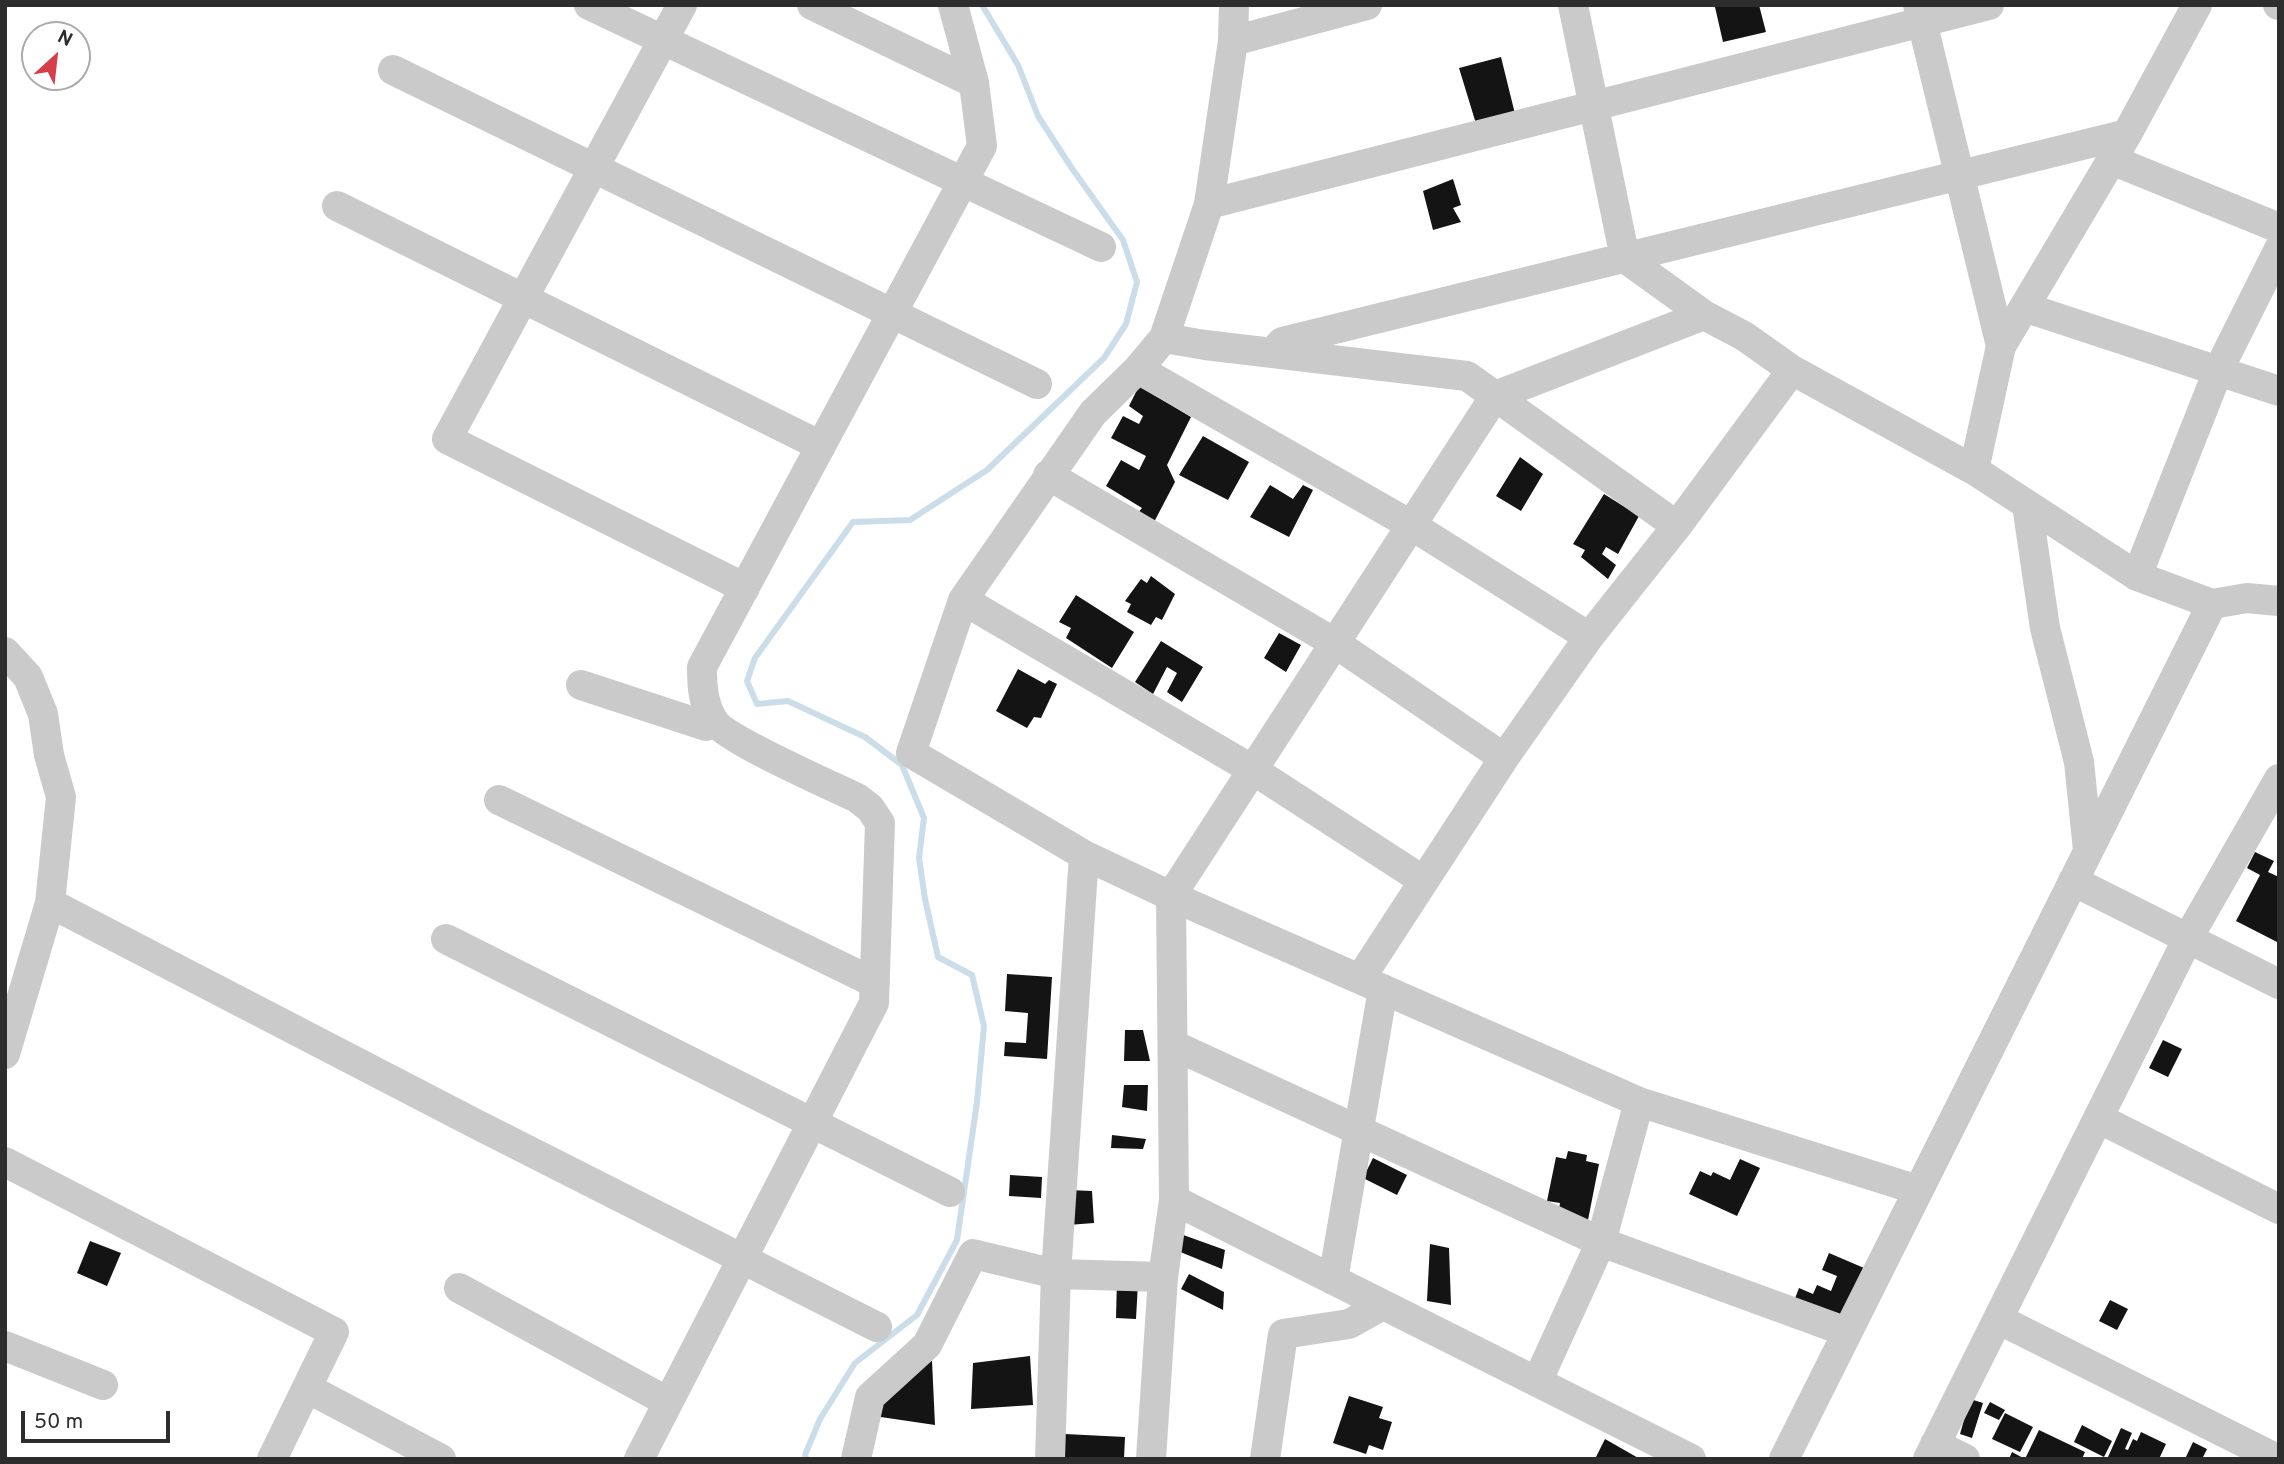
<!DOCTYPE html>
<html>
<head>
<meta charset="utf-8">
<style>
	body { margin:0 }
	#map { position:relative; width:2284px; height:1464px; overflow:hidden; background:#fff; font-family:Overpass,sans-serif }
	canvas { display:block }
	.frame { position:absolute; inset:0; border:7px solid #2d2d2d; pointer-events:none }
	.north { position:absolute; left:21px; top:21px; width:70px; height:70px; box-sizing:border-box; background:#fff; border:2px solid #ababab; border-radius:50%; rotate:27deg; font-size:19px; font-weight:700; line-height:28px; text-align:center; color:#2d2d2d }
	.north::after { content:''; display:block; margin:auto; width:24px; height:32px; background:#d53f4c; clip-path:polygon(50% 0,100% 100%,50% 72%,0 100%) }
	.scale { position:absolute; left:21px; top:1411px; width:149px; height:32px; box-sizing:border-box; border:4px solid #2d2d2d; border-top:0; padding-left:9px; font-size:21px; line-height:24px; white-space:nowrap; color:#2d2d2d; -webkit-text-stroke:5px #fff; paint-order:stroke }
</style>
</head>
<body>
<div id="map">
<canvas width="2284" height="1464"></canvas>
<div class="frame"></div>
<div class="north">N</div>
<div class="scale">50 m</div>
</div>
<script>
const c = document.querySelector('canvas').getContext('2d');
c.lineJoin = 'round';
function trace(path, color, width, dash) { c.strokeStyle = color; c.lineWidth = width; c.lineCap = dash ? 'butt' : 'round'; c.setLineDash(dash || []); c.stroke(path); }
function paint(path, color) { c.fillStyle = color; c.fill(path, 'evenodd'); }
trace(new Path2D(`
	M 806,1459 L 805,1455 L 820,1419 L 855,1363 L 917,1315 L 957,1240 L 977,1102 L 984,1026 L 972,975 L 938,957 L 925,899 L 919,858 L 924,818 L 902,765 L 865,737 L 788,701 L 757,704 L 747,681 L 755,658 L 853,522 L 910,520 L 987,470 L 1104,358 L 1126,324 L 1137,282 L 1123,240 L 1071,167 L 1038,116 L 1018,65 L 982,5`), '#cadde8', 6);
paint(new Path2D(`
	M 1722,5 L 1759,5 L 1766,32 L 1723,42 L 1715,7 Z
	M 1501,57 L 1516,118 L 1477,127 L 1459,68 Z
	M 1453,179 L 1461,205 L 1453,208 L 1461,222 L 1433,230 L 1423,191 Z
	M 1139,386 L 1191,417 L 1167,465 L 1175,482 L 1153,524 L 1137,514 L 1142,508 L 1106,486 L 1121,460 L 1139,470 L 1146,456 L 1111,438 L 1123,416 L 1139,424 L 1143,416 L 1129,406 Z
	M 1203,436 L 1249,462 L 1228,500 L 1179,475 Z
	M 1520,457 L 1543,474 L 1521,511 L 1496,496 Z
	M 1270,485 L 1293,499 L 1303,485 L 1313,490 L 1289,537 L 1250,517 Z
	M 1604,494 L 1639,516 L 1618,554 L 1606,547 L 1602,554 L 1616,565 L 1608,579 L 1581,557 L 1585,550 L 1573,544 Z
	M 1151,576 L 1175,594 L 1162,620 L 1156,617 L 1151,625 L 1127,612 L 1131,604 L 1125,601 L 1141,579 L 1147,583 Z
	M 1076,595 L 1134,632 L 1112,668 L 1066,638 L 1071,628 L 1059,622 Z
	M 1279,633 L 1301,645 L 1286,672 L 1264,658 Z
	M 1161,641 L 1203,667 L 1182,702 L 1167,692 L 1177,673 L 1167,667 L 1153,694 L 1135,682 Z
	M 1018,669 L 1045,684 L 1049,680 L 1057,684 L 1041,718 L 1034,717 L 1027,728 L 996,711 Z
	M 2255,852 L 2274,861 L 2268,872 L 2279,877 L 2279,943 L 2236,921 L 2260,875 L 2247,868 Z
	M 1007,974 L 1052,977 L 1047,1059 L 1004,1056 L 1005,1042 L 1026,1043 L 1028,1013 L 1005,1011 Z
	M 1125,1030 L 1143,1030 L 1150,1061 L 1124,1061 Z
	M 2163,1040 L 2182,1049 L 2168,1077 L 2149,1068 Z
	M 1124,1085 L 1148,1085 L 1147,1111 L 1122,1107 Z
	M 1112,1135 L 1146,1139 L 1143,1149 L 1111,1148 Z
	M 1568,1151 L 1587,1155 L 1586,1161 L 1599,1164 L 1588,1220 L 1558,1214 L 1560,1203 L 1547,1201 L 1556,1157 L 1566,1159 Z
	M 1373,1158 L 1407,1175 L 1397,1195 L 1363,1178 Z
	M 1740,1159 L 1760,1168 L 1737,1216 L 1689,1194 L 1700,1171 L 1711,1176 L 1713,1172 L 1730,1180 Z
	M 1010,1175 L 1042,1177 L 1041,1198 L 1009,1196 Z
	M 1068,1190 L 1092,1191 L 1094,1223 L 1068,1225 Z
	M 1175,1232 L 1225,1250 L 1222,1269 L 1173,1249 Z
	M 90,1241 L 121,1253 L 107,1286 L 77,1273 Z
	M 1430,1244 L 1449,1248 L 1451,1305 L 1427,1301 Z
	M 1829,1253 L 1864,1268 L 1841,1321 L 1794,1301 L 1799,1288 L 1813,1294 L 1817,1285 L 1831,1291 L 1837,1276 L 1822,1270 Z
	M 1189,1274 L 1224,1292 L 1223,1310 L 1181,1289 Z
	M 1117,1279 L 1138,1283 L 1136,1319 L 1116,1318 Z
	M 2110,1300 L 2128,1309 L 2117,1330 L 2099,1321 Z
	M 1030,1356 L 1033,1405 L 971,1409 L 973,1363 Z
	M 932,1361 L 935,1425 L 874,1416 L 910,1363 Z
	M 1349,1396 L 1383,1407 L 1379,1418 L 1392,1422 L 1383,1450 L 1369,1445 L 1366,1454 L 1333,1443 Z
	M 1970,1399 L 1983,1403 L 1972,1438 L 1960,1434 Z
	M 1990,1402 L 2005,1410 L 1999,1420 L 1984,1413 Z
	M 2005,1413 L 2033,1427 L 2020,1452 L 1992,1439 Z
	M 2082,1425 L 2112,1441 L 2104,1457 L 2074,1442 Z
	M 2121,1428 L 2132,1433 L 2125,1449 L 2128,1450 L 2133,1439 L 2137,1441 L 2141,1432 L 2166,1444 L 2159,1459 L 2108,1457 Z
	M 2039,1430 L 2085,1452 L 2082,1459 L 2009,1459 L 2012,1452 L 2025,1459 Z
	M 1065,1434 L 1125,1437 L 1124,1459 L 1063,1459 Z
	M 1605,1439 L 1640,1459 L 1595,1459 Z
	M 2193,1442 L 2207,1449 L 2202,1459 L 2185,1459 Z`), '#141414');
trace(new Path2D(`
	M 589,5 L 1101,247
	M 682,5 L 447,439 L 745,588
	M 812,5 L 974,83
	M 1234,5 L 1233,41 L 1209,204 L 1164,338 L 1138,369 L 1093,413 L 963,600 L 911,753 L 1084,855 L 1171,896 L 1639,1102 L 1918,1190
	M 1573,5 L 1625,258 L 1704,315 L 1744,336 L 1792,370 L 1974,470 L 2137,576 L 2212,604 L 2247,598 L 2279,601
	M 1918,5 L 2001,346
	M 2278,5 L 2279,5
	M 1233,41 L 1367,5
	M 393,70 L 1037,384
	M 2112,160 L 2279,228
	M 1209,204 L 1989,5
	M 337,206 L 821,446
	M 2024,307 L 2279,391
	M 1164,338 L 1205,345 L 1467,376 L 1677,526
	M 1272,353 L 1282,342 L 2127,134
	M 1138,369 L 1411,525 L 1589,637
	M 1974,470 L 2001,346 L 2127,134 L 2197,5
	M 1048,475 L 1335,643 L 1504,758
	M 2027,505 L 2045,628 L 2079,762 L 2088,850
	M 2137,576 L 2218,371 L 2279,249
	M 963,600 L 1253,770 L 1424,881
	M 5,652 L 28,677 L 43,714 L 49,755 L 61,797 L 50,903 L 5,1054
	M 581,685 L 706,726 L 714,723
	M 499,800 L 875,983
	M 2073,881 L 2279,984
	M 50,903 L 476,1124 L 877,1327
	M 446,939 L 950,1192
	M 1360,979 L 1504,758 L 1589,637 L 1677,526 L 1792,370
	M 1173,1045 L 1601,1242 L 1847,1332
	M 2098,1118 L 2279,1209
	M 5,1162 L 334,1332 L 272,1459
	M 1174,1200 L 1691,1459
	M 1333,1280 L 1383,989
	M 459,1288 L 668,1402
	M 1998,1319 L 2277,1459
	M 5,1346 L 103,1385
	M 1537,1382 L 1601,1242 L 1639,1102
	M 307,1388 L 441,1459
	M 1935,1444 L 1965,1459
	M 639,1459 L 874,1003 L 880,823 L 870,808 L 857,798 C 832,786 723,738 713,720 C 703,703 702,686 702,667 L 982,146 L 974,83 L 953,5
	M 856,1459 L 870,1397 L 927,1345 L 973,1254 L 1056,1274 L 1163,1277
	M 1050,1459 L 1056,1274 L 1084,855
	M 1151,1459 L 1163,1277 L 1174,1200 L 1171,896 L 1495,396 L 1704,315
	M 1265,1459 L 1283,1334 L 1349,1324 L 1383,1305
	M 1784,1459 L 2212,604
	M 1928,1459 L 2188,938 L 2279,779`), '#cacaca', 30);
</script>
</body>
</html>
